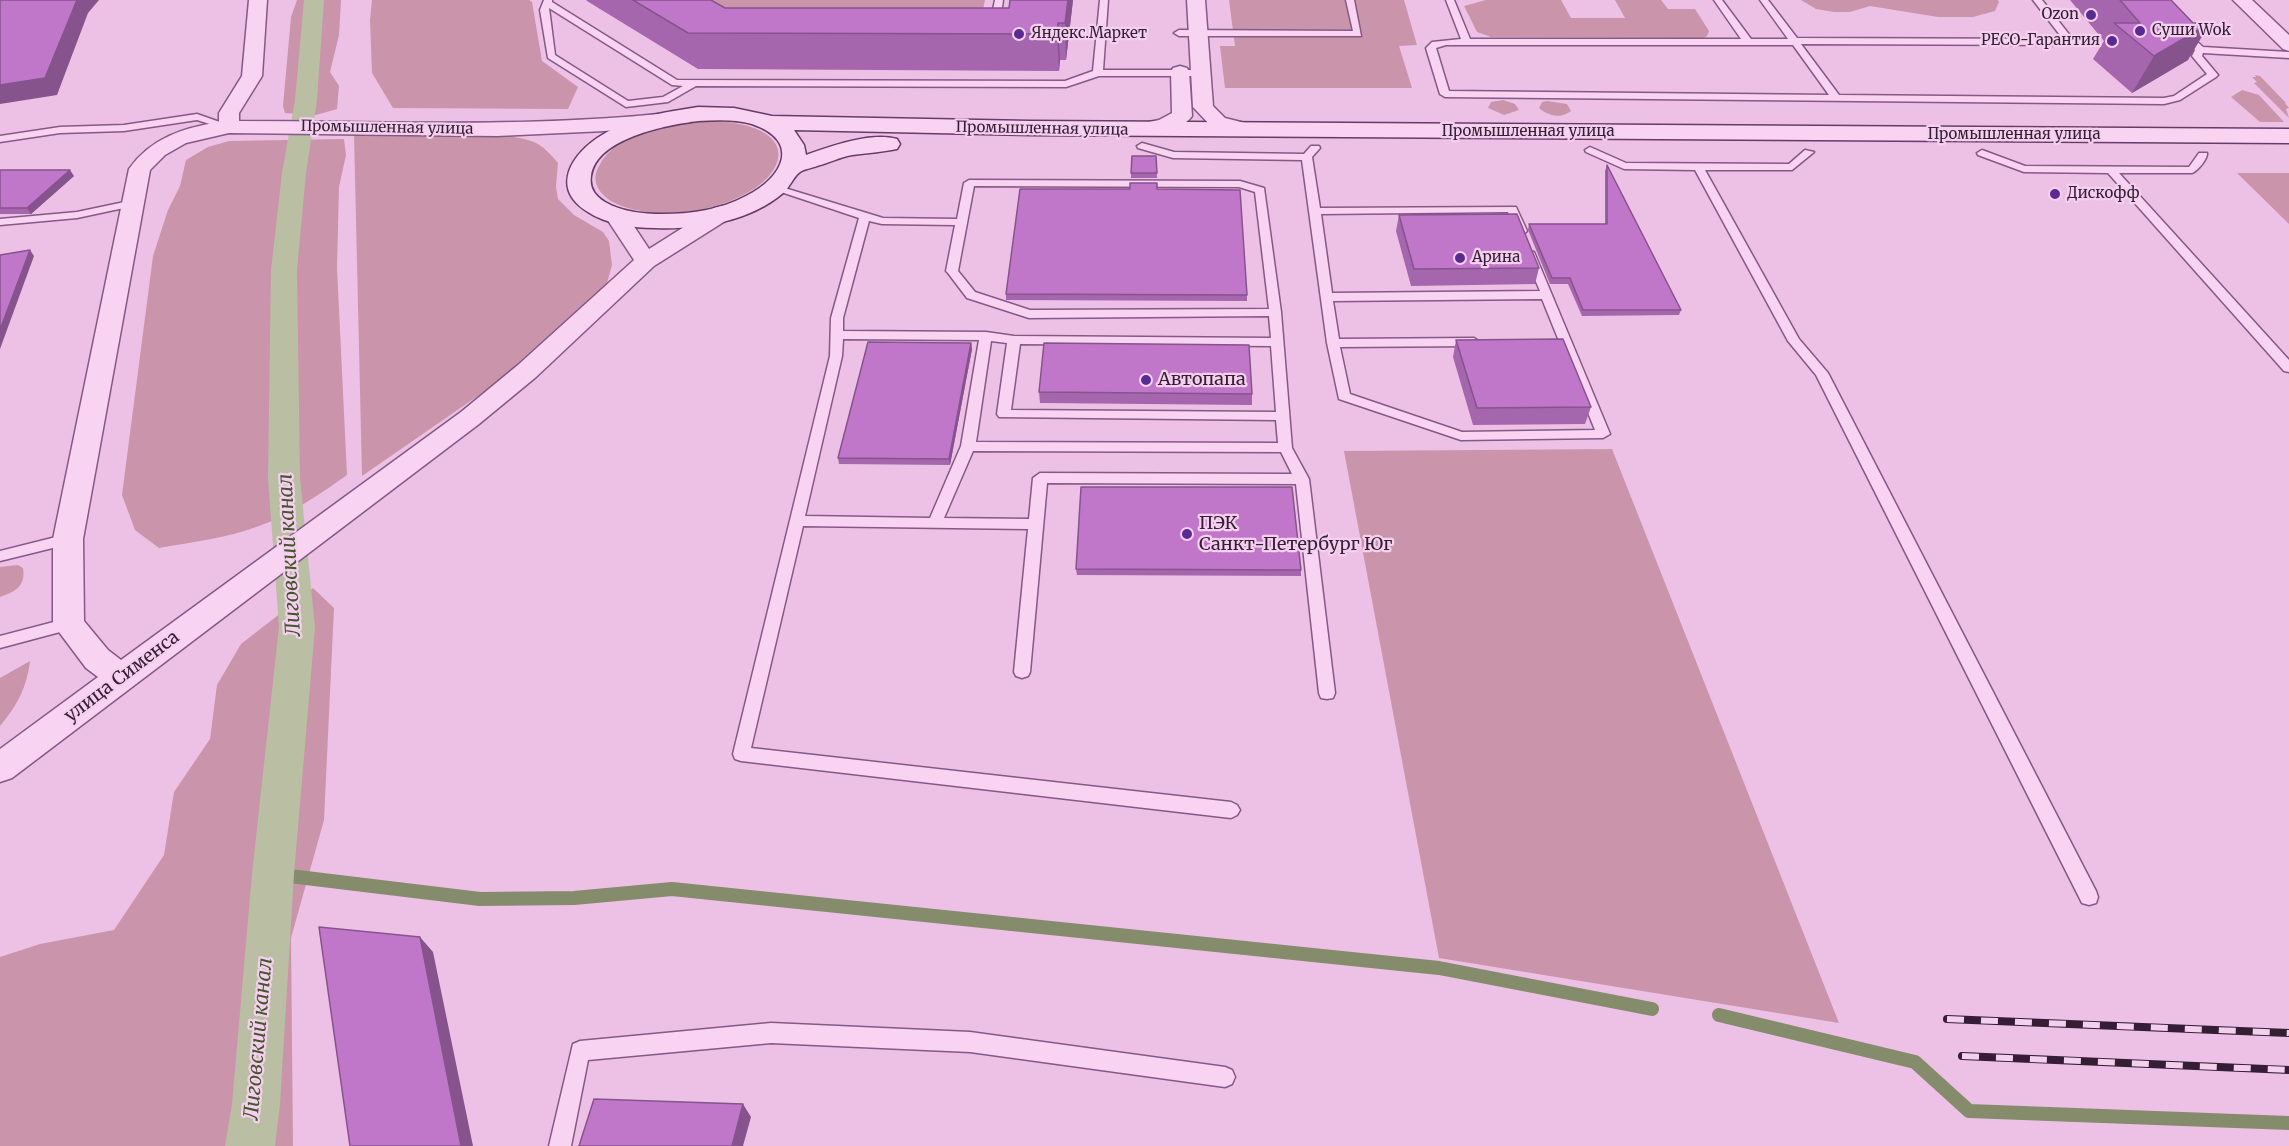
<!DOCTYPE html>
<html>
<head>
<meta charset="utf-8">
<style>
	body { margin:0 }
	canvas { display:block; background:#edc0e5 }
</style>
</head>
<body>
<canvas width="2289" height="1146"></canvas>
<script>
const c = document.querySelector('canvas').getContext('2d');
c.lineJoin = 'round';
function paint(path, color) { c.fillStyle = color; c.fill(path, 'evenodd'); }
function trace(path, color, width, dash) { c.strokeStyle = color; c.lineWidth = width; c.lineCap = dash ? 'butt' : 'round'; c.setLineDash(dash || []); c.stroke(path); }
function drawText(font, color, halo, rows, align = 'center') {
  c.font = font + ' Merriweather,serif'; c.lineWidth = 4.5; c.setLineDash([]); c.textBaseline = 'middle'; c.strokeStyle = halo; c.fillStyle = color; for (const [text, x, y, turn = 0] of rows) {
    c.save(); c.translate(x, y); c.rotate((+turn || 0) * Math.PI / 180); c.textAlign = isNaN(turn) ? turn : align; if (halo) c.strokeText(text, 0, 0); c.fillText(text, 0, 0); c.restore();
  }
}
paint(new Path2D(`
	M 297,0 L 341,0 L 339,35 L 330,72 L 339,86 L 337,109 L 316,115 L 285,113 L 283,106 L 291,17 Z
	M 372,0 L 529,0 L 532,2 L 542,61 L 578,87 L 568,109 L 393,108 L 372,73 L 370,20 Z
	M 705,0 L 985,0 L 980,24 L 758,30 Z
	M 1229,0 L 1404,0 L 1417,45 L 1399,46 L 1412,88 L 1225,88 L 1220,46 L 1235,46 Z
	M 1486,0 L 1561,0 L 1571,18 L 1625,18 L 1615,0 L 1661,0 L 1668,9 L 1695,9 L 1709,31 L 1707,36 L 1704,38 L 1491,37 L 1477,32 L 1464,6 Z
	M 1801,0 L 1998,0 L 1999,2 L 1995,11 L 1973,17 L 1938,17 L 1870,6 L 1850,12 L 1834,12 L 1816,9 Z
	M 2255,75 L 2260,76 L 2286,103 L 2285,103 L 2289,108 L 2286,109 L 2289,118 L 2254,83 L 2257,82 L 2252,77 L 2256,77 Z
	M 2242,90 L 2259,95 L 2284,122 L 2260,122 L 2231,97 Z
	M 1503,100 L 1515,104 L 1519,110 L 1504,115 L 1488,108 L 1491,102 Z
	M 1547,101 L 1567,104 L 1571,111 C 1561,119 1548,116 1539,108 L 1542,102 Z
	M 713,121 C 731,122 751,124 766,134 C 794,154 769,182 747,193 C 715,211 672,217 636,210 C 622,207 605,201 598,188 C 594,180 595,173 599,166 C 617,130 677,122 713,121 Z
	M 354,134 C 393,134 507,127 538,144 C 546,149 552,156 558,163 L 556,187 L 558,199 L 574,215 L 603,232 L 609,241 L 612,265 L 607,283 L 579,313 L 485,391 L 362,476 Z
	M 344,139 L 346,155 L 339,187 L 337,268 L 347,475 C 320,494 290,515 259,526 C 227,538 193,542 159,548 L 135,530 L 122,495 L 153,256 L 168,210 L 180,186 L 186,160 L 208,147 L 229,141 Z
	M 2237,173 L 2289,173 L 2289,224 Z
	M 1612,449 L 1839,1023 L 1439,958 L 1344,451 Z
	M 18,565 L 23,568 C 26,586 15,592 0,597 L 0,567 Z
	M 313,588 L 334,608 L 324,820 L 291,938 L 293,1146 L 0,1146 L 0,957 L 40,944 L 114,930 L 164,855 L 174,792 L 210,739 L 217,685 L 241,644 Z
	M 30,661 C 27,687 17,706 0,726 L 0,678 Z`), '#ca95ab');
trace(new Path2D(`
	M 273,874 L 480,899 L 574,898 L 672,889 L 1439,968 L 1652,1009
	M 1719,1015 L 1915,1062 L 1969,1111 L 2289,1123`), '#858c6b', 14);
paint(new Path2D(`
	M 304,0 L 324,0 L 317,100 L 306,173 L 297,270 L 300,478 L 315,627 L 294,874 L 280,1104 L 275,1146 L 225,1146 L 232,1104 L 252,874 L 279,627 L 268,478 L 271,270 L 282,173 L 295,100 Z`), '#babfa3');
const lane = new Path2D(`
	M 544,0 L 552,0 L 552,2 L 677,80 L 1065,81 L 1093,71 L 1100,0 L 1108,0 L 1103,70 L 1201,70 L 1206,73 L 1201,76 L 1099,76 L 1066,87 L 696,86 L 668,102 L 626,107 L 548,58 L 540,10 ZM 549,8 L 672,85 L 683,86 L 663,97 L 628,101 L 555,55 Z
	M 995,0 L 1003,0 L 999,29 L 994,32 L 989,29 Z
	M 1346,0 L 1354,0 L 1361,36 L 1179,36 L 1174,33 L 1179,30 L 1353,31 Z
	M 1446,0 L 1454,0 L 1470,39 L 1741,39 L 1714,0 L 1722,0 L 1751,39 L 1788,39 L 1760,0 L 1768,0 L 1797,38 L 2063,39 L 2033,0 L 2042,0 L 2075,42 L 2070,45 L 1801,44 L 1839,95 L 2164,98 L 2174,96 L 2207,74 L 2192,56 L 2195,50 L 2178,32 L 2183,29 L 2203,47 L 2289,52 L 2289,58 L 2203,53 L 2202,56 L 2218,75 L 2216,77 L 2180,100 L 2164,104 L 1445,97 L 1440,94 L 1426,48 L 1432,42 L 1461,39 ZM 1446,45 L 1793,45 L 1829,95 L 1449,91 L 1436,48 Z
	M 197,114 L 234,127 L 229,130 L 197,120 L 124,131 L 60,133 L 0,142 L 0,136 L 60,127 L 124,125 Z
	M 1142,143 L 1174,152 L 1304,154 L 1311,146 L 1319,146 L 1320,148 L 1312,157 L 1320,208 L 1516,207 L 1527,231 L 1525,233 L 1517,233 L 1508,212 L 1321,214 L 1332,293 L 1540,291 L 1524,254 L 1526,252 L 1534,252 L 1610,434 L 1603,438 L 1461,440 L 1339,399 L 1327,343 L 1302,160 L 1173,158 L 1138,148 L 1137,146 ZM 1542,299 L 1595,430 L 1462,432 L 1350,394 L 1340,347 L 1474,346 L 1480,342 L 1474,338 L 1339,339 L 1333,301 Z
	M 1590,147 L 1626,163 L 1789,164 L 1805,150 L 1814,152 L 1792,170 L 1705,170 L 1799,339 L 1828,373 L 2096,891 L 2098,897 L 2096,903 L 2089,905 L 2082,903 L 1816,375 L 1788,341 L 1695,170 L 1624,169 L 1586,152 L 1585,150 Z
	M 1982,150 L 2025,166 L 2189,167 L 2199,153 L 2207,153 C 2208,158 2198,171 2192,173 L 2119,173 L 2289,360 L 2289,372 L 2284,371 L 2108,173 L 2024,172 L 1978,155 L 1977,153 Z
	M 969,180 L 1240,181 L 1264,188 L 1281,312 L 1292,448 L 1309,479 L 1335,693 L 1333,698 L 1327,699 L 1321,698 L 1319,693 L 1296,484 L 1047,483 L 1030,672 L 1028,676 L 1022,678 L 1016,676 L 1014,672 L 1028,529 L 803,526 L 751,748 L 1231,802 L 1237,805 L 1240,810 L 1237,815 L 1231,818 L 741,761 L 735,759 L 733,754 L 830,356 L 831,318 L 859,218 L 769,188 L 770,186 L 778,186 L 883,218 L 957,219 L 964,183 ZM 974,186 L 1239,187 L 1255,192 L 1269,309 L 1030,310 L 975,292 L 958,271 ZM 869,221 L 882,224 L 955,225 L 946,271 L 948,273 L 967,298 L 1029,318 L 1269,316 L 1271,338 L 1014,336 L 986,332 L 843,331 L 843,318 ZM 843,339 L 979,340 L 961,446 L 930,518 L 805,516 L 842,356 ZM 991,341 L 1007,343 L 997,414 L 999,417 L 1276,420 L 1278,443 L 976,442 ZM 1020,344 L 1271,346 L 1276,412 L 1011,410 ZM 973,451 L 1281,452 L 1292,474 L 1040,473 L 1033,478 L 1029,519 L 944,518 Z
	M 134,200 L 138,201 L 138,205 L 77,218 L 0,225 L 0,219 L 77,212 Z
	M 68,534 L 75,539 L 73,543 L 0,561 L 0,551 Z
	M 69,618 L 75,620 L 77,624 L 75,628 L 0,648 L 0,636 Z
	M 771,1023 L 970,1032 L 1225,1067 L 1232,1070 L 1235,1077 L 1232,1084 L 1225,1087 L 970,1052 L 771,1043 L 588,1060 L 571,1146 L 549,1146 L 573,1044 L 580,1041 Z`);
const street = new Path2D(`
	M 249,0 L 267,0 L 262,76 L 239,113 L 239,121 C 379,121 518,128 658,114 L 665,116 L 668,120 L 665,124 L 658,126 L 605,131 L 497,136 L 229,133 L 186,143 L 165,155 L 150,170 L 83,539 L 84,621 L 108,650 L 121,660 L 461,412 L 518,365 L 634,260 L 605,216 L 608,211 L 616,209 L 624,211 L 649,249 L 714,208 L 722,206 L 730,208 L 733,213 L 730,218 L 654,266 L 536,377 L 479,424 L 12,778 L 0,782 L 0,749 L 98,677 L 86,668 L 53,624 L 53,539 L 129,169 C 151,138 183,128 219,122 L 219,113 L 242,76 Z
	M 1187,0 L 1205,0 L 1213,106 L 1225,118 L 1257,126 L 1260,130 L 1257,134 L 1250,136 L 1211,126 L 1193,107 Z
	M 2233,0 L 2252,0 L 2289,35 L 2289,51 L 2283,49 Z
	M 1180,66 L 1187,68 L 1189,72 L 1192,116 C 1182,131 1149,137 1133,133 L 1130,129 L 1133,125 L 1159,120 L 1172,113 L 1171,72 L 1173,68 Z`);
const secondary = new Path2D(`
	M 698,107 L 734,108 L 772,116 L 1030,121 L 2289,129 L 2289,143 L 1030,135 L 794,130 L 804,145 L 806,155 C 832,146 870,132 897,139 L 900,144 L 897,149 C 882,152 867,153 852,155 C 840,157 829,163 817,166 C 813,168 804,169 800,172 C 793,177 790,187 783,193 C 749,222 697,230 654,228 C 633,228 606,224 588,212 C 549,188 572,153 602,135 C 631,117 666,112 698,107 ZM 698,121 C 716,120 735,119 752,124 C 802,141 783,178 746,196 C 720,210 691,214 662,214 C 644,214 622,212 605,202 C 595,196 589,188 591,176 C 596,138 667,125 698,121 Z`);
trace(lane, '#855985', 3);
trace(street, '#855985', 3);
trace(secondary, '#663c67', 3);
paint(lane, '#f8d3f2');
paint(street, '#f8d3f2');
paint(secondary, '#f8d3f2');
const rail = new Path2D(`
	M 1947,1019 L 2289,1033
	M 1962,1056 L 2289,1070`);
trace(rail, '#341d35', 8);
trace(rail, '#f4d0ee', 6, [17]);
paint(new Path2D(`
	M 586,0 L 711,0 L 725,8 L 1009,8 L 1073,0 L 1066,60 L 1060,60 L 1059,71 L 698,69 L 587,1 Z
	M 2070,0 L 2171,0 L 2188,60 L 2132,93 L 2093,59 L 2104,41 Z
	M 1156,156 L 1157,178 L 1131,178 L 1131,173 Z
	M 1607,165 L 1681,310 L 1679,315 L 1582,316 L 1568,284 L 1550,284 L 1528,230 L 1529,224 L 1605,224 L 1605,171 Z
	M 0,170 L 74,176 L 31,214 L 0,214 Z
	M 1157,189 L 1247,295 L 1247,301 L 1006,300 L 1006,294 Z
	M 1399,215 L 1539,268 L 1535,284 L 1411,286 L 1396,231 Z
	M 1456,340 L 1591,407 L 1585,424 L 1473,425 L 1453,357 Z
	M 971,343 L 972,349 L 950,465 L 839,464 L 838,458 Z
	M 1039,392 L 1252,394 L 1252,405 L 1040,403 Z
	M 1076,569 L 1301,570 L 1301,576 L 1077,575 Z`), '#a566ae');
paint(new Path2D(`
	M 77,0 L 99,0 L 88,13 L 57,95 L 0,104 L 0,85 Z
	M 1068,0 L 1073,0 L 1066,60 L 1065,23 Z
	M 1058,23 L 1060,60 L 1059,71 L 1057,34 Z
	M 2210,23 L 2188,60 L 2132,93 L 2154,56 Z
	M 70,170 L 74,176 L 31,214 L 27,208 Z
	M 30,250 L 34,256 L 0,349 L 0,330 Z
	M 971,343 L 972,349 L 950,465 L 949,459 Z
	M 420,937 L 433,952 L 473,1146 L 461,1146 Z
	M 743,1104 L 751,1117 L 743,1146 L 732,1146 Z`), '#86538d');
const building = new Path2D(`
	M 0,0 L 77,0 L 45,78 L 0,85 Z
	M 633,0 L 711,0 L 725,8 L 1009,8 L 1010,0 L 1068,0 L 1065,23 L 1058,23 L 1057,34 L 688,33 Z
	M 2120,0 L 2171,0 L 2193,23 L 2210,23 L 2154,56 L 2114,23 L 2140,23 Z
	M 1132,156 L 1156,156 L 1157,173 L 1131,173 Z
	M 1607,165 L 1681,310 L 1583,310 L 1570,278 L 1552,278 L 1529,224 L 1607,224 Z
	M 0,170 L 70,170 L 27,208 L 0,208 Z
	M 1130,183 L 1157,183 L 1157,189 L 1240,190 L 1247,295 L 1006,294 L 1020,189 L 1130,189 Z
	M 1517,214 L 1539,268 L 1414,269 L 1399,215 Z
	M 30,250 L 0,330 L 0,255 Z
	M 1563,339 L 1591,407 L 1477,408 L 1456,340 Z
	M 868,342 L 971,343 L 949,459 L 838,458 Z
	M 1044,343 L 1249,345 L 1252,394 L 1039,392 Z
	M 1081,487 L 1292,487 L 1301,570 L 1076,569 Z
	M 319,927 L 420,937 L 461,1146 L 350,1146 Z
	M 594,1099 L 743,1104 L 732,1146 L 579,1146 Z`);
paint(building, '#c077ca');
trace(building, '#86538d', 1.5);
for (const [x, y, r, color] of [
	[2091,15,6,"#5a2a93"],
	[2140,31,6,"#5a2a93"],
	[1019,34,6,"#5a2a93"],
	[2112,41,6,"#5a2a93"],
	[2055,194,6,"#5a2a93"],
	[1460,258,6,"#5a2a93"],
	[1146,380,6,"#5a2a93"],
	[1187,534,6,"#5a2a93"]
]) { const dot = new Path2D(); dot.arc(x, y, r, 0, 2 * Math.PI); c.fillStyle = color; c.fill(dot); trace(dot, '#f4d0ee', 2); }
drawText('15px', '#341d35', '#f4d0ee', [
	["Ozon",2079,15,"right"],
	["Суши Wok",2152,31],
	["Яндекс.Маркет",1031,34],
	["РЕСО-Гарантия",2100,41,"right"],
	["Дискофф",2067,194],
	["Арина",1472,258]
], 'left');
drawText('15px', '#341d35', '#f4d0ee', [
	["Промышленная улица",387,128,1],
	["Промышленная улица",1042,129,1],
	["Промышленная улица",1528,132],
	["Промышленная улица",2014,135]
]);
drawText('18px', '#341d35', '#f4d0ee', [
	["Автопапа",1158,380],
	["ПЭК",1199,524],
	["Санкт-Петербург Юг",1199,545]
], 'left');
drawText('18px', '#341d35', '#f4d0ee', [
	["улица Сименса",122,677,-37]
]);
drawText('italic 20px', '#44552c', '#f4d0ee', [
	["Лиговский канал",290,555,-93],
	["Лиговский канал",259,1039,-85]
]);
</script>
</body>
</html>
